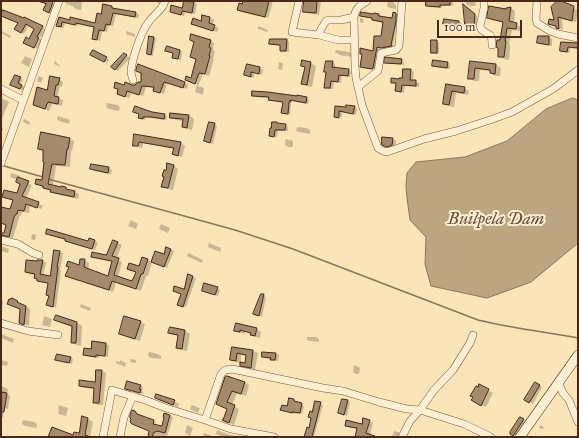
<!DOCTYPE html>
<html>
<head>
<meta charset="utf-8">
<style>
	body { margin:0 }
	#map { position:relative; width:579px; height:438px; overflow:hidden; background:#fae5b8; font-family:"IM FELL Great Primer",serif }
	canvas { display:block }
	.frame { position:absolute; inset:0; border:2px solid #492819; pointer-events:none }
	.scale { position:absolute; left:437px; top:20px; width:85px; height:18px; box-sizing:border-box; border:2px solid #492819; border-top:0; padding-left:5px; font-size:12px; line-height:14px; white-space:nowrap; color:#492819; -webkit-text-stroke:3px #fceed1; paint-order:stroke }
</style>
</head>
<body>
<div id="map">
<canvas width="579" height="438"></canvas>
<div class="frame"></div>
<div class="scale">100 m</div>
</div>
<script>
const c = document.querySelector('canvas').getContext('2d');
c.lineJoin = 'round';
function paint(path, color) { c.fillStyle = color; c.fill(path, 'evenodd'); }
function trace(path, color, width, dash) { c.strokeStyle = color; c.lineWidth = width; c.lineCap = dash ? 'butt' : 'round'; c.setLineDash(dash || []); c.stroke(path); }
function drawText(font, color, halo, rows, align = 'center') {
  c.font = font + ' "IM FELL Great Primer",serif'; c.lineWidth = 4; c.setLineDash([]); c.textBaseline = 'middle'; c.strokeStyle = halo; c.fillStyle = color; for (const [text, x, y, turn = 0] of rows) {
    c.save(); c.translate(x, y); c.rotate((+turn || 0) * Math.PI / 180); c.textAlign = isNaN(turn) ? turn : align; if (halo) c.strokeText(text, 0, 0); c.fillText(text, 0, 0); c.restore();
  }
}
const water = new Path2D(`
	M 573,98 L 578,100 L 578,243 L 531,282 L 487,298 L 431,286 L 425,264 L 426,237 L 410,220 L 407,198 L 406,186 L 407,173 L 416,162 L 465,157 L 507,141 L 546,109 Z`);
paint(water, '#bea582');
trace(water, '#8f7358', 1);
paint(new Path2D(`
	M 40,1 L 48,1 L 56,5 L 52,14 L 47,11 L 47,4 Z
	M 66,1 L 80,1 L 82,2 L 81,10 L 76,9 L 74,8 L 74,7 L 65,3 Z
	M 157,1 L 163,1 L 161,4 L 157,3 Z
	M 185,1 L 194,1 L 194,3 L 197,4 L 195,14 L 185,12 L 184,16 L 171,12 L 183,10 Z
	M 244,1 L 273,1 L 268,18 L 241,12 L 238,10 L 243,6 Z
	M 305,1 L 321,1 L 319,15 L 307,13 L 304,11 Z
	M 388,1 L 394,1 L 394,4 L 396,5 L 396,9 L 390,8 L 387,6 Z
	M 427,1 L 451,1 L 453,2 L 453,6 L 442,6 L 442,8 L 430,7 L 427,5 Z
	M 466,1 L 475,1 L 476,6 L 469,6 L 466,4 Z
	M 558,1 L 578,10 L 576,22 L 562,19 L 563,30 L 549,23 L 556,21 Z
	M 112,7 L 115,9 L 136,13 L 139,15 L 138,18 L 116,14 L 113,26 L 109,25 L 107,32 L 102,31 L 100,41 L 93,38 L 95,27 L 78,24 L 78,26 L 65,23 L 64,28 L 60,27 L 59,18 L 71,22 L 96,24 L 101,15 Z
	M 466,7 L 477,16 L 477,27 L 469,25 Z
	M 511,8 L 515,11 L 514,24 L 521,27 L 521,31 L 512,30 L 509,44 L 510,45 L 509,60 L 504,59 L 499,56 L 500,41 L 504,23 L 493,20 L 488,18 Z
	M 374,14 L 379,15 L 381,16 L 381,18 L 393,19 L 396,14 L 398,15 L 393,47 L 384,49 L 379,48 L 375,70 L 363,68 L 361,67 L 374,52 L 382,37 L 384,23 L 376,21 L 373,20 L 373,19 L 364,17 L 361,16 L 374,15 Z
	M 203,16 L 210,18 L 214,20 L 213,26 L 219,28 L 217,32 L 197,26 L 192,24 L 202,22 Z
	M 25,18 L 45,29 L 40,39 L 42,40 L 37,49 L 35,48 L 41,37 L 39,37 L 34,47 L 29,40 L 35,29 L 29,25 L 24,34 L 16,29 Z
	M 360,18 L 364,19 L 363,23 L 360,22 Z
	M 459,22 L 462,23 L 461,27 L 447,25 L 444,24 Z
	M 258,26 L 268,30 L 267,32 L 258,29 Z
	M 2,31 L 11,36 L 10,38 L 1,33 Z
	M 126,31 L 135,34 L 135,37 L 126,34 Z
	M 154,37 L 156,39 L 153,56 L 148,54 Z
	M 549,37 L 552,39 L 552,46 L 541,44 L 538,42 Z
	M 287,40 L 289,42 L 289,52 L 284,52 L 281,50 L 281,46 L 273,45 L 270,44 Z
	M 211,41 L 214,43 L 213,50 L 215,51 L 213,59 L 214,59 L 209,76 L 203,74 L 198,86 L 204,88 L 203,95 L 195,92 L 197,84 L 190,82 L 191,79 L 197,60 L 191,57 Z
	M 437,41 L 439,43 L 439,54 L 435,54 L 432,53 Z
	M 562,43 L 578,44 L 578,49 L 570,48 L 570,53 L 564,52 L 561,51 Z
	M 180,50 L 182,52 L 181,60 L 173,58 L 174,53 L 167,51 Z
	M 337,50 L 349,52 L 352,53 L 352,57 L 340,55 L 335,52 L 335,51 Z
	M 93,51 L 109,60 L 107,63 L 92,54 Z
	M 124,54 L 130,58 L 118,71 L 115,69 Z
	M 25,56 L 32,59 L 29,67 L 21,63 Z
	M 55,60 L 55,61 L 61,67 L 54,64 Z
	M 401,60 L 404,62 L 404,65 L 388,63 L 386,62 Z
	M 303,61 L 311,63 L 316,66 L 312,87 L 307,86 L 303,83 L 306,68 L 302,66 Z
	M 279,62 L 283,63 L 282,70 L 278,69 Z
	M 333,62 L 335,64 L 335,68 L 349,70 L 351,72 L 350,77 L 342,75 L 341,83 L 334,82 L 333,89 L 328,89 L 325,87 Z
	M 471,62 L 496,65 L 501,68 L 500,76 L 495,76 L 491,73 L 491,71 L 480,70 L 479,81 L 474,81 L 469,78 Z
	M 448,63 L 450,65 L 450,69 L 436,67 L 433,66 Z
	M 247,66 L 260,68 L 263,70 L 262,75 L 254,73 L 254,78 L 245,75 Z
	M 411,70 L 414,72 L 413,81 L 419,83 L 419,87 L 405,86 L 404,93 L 399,92 L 396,90 L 397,84 L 392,82 L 403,80 Z
	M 142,74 L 185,83 L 188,85 L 187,89 L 167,83 L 164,94 L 158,92 L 155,88 L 146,87 L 143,96 L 131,93 L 129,98 L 118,94 L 125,86 L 132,86 L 141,84 Z
	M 16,76 L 23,80 L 20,85 L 25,87 L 23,90 L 15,86 Z
	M 39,76 L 43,78 L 41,83 L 37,81 Z
	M 59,79 L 63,82 L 62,87 L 60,86 L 57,98 L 63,100 L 62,106 L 52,104 L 49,111 L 38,107 L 48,91 Z
	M 447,85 L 464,88 L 469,91 L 468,95 L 456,93 L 454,107 L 449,106 L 444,103 Z
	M 253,95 L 306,98 L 309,100 L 308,104 L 292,101 L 292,103 L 291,103 L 290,115 L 285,114 L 282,113 L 284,102 L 272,101 L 269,99 L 270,98 L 255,97 Z
	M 1,98 L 9,102 L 1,121 Z
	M 107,103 L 117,105 L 120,107 L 119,111 L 109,109 L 106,107 Z
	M 336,107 L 354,107 L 357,109 L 356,115 L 342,112 L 342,117 L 337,116 L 337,118 L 335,117 Z
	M 151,113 L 164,115 L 167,116 L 166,120 L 146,117 L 145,120 L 139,117 Z
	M 171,114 L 189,116 L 194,119 L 192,130 L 188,129 L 183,126 L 184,121 L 176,120 L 171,117 Z
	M 58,116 L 70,120 L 69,124 L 57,120 Z
	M 24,119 L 30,122 L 29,125 L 23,122 Z
	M 214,124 L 217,126 L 213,144 L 205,141 Z
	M 286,125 L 288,127 L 288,131 L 278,131 L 277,137 L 272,137 L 270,135 L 271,129 Z
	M 1,127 L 3,129 L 1,134 Z
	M 297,127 L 307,128 L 310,130 L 310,134 L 299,132 L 296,131 Z
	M 135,135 L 181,143 L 185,146 L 182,157 L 173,154 L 175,149 L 143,143 L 142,148 L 138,147 L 134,145 Z
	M 69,139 L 74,141 L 72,151 L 71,151 L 70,167 L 56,166 L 53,186 L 66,188 L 75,192 L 79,194 L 78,199 L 56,194 L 36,184 L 43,182 L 45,162 L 43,151 L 39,149 Z
	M 286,139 L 290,140 L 293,141 L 293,147 L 288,147 L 285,145 Z
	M 393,139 L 396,141 L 395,146 L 390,148 L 383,144 Z
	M 92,165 L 109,168 L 112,170 L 111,174 L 94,171 L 91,169 Z
	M 168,165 L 174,166 L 178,169 L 173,190 L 167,189 L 163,186 Z
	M 11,173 L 20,176 L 19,179 L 32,185 L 26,198 L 43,206 L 41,209 L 30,205 L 29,213 L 22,212 L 21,216 L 20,215 L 13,238 L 7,237 L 2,235 L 4,234 L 7,225 L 1,224 L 1,208 L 11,210 L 14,201 L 3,196 L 17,194 L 21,184 L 18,180 L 10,177 Z
	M 131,220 L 138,224 L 136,229 L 128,226 Z
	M 161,224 L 170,228 L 168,233 L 159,229 Z
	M 47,233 L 88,242 L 90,239 L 98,243 L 95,250 L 69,242 L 66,241 L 66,240 Z
	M 32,234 L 36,235 L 35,240 L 31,239 Z
	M 113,241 L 122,245 L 116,259 L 122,262 L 118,277 L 133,283 L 137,273 L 128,269 L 140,267 L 148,260 L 152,262 L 148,276 L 146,276 L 141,291 L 116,282 L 113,292 L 86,283 L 66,275 L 80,266 L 84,260 L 89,263 L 88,270 L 108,277 L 112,262 L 96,258 L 92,256 L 106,256 Z
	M 209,243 L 221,248 L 220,252 L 208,247 Z
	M 1,246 L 9,249 L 8,253 L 1,251 Z
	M 167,248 L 174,251 L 167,268 L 155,263 L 164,255 Z
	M 59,252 L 63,253 L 60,270 L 61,270 L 56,308 L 47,305 L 50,296 L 49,284 L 41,282 L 35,278 L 35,275 L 29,274 L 26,272 L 41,261 L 43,261 L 46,263 L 43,276 L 50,277 Z
	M 188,253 L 203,260 L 202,263 L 187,256 Z
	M 189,276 L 196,278 L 186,307 L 181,306 L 185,290 Z
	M 217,288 L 220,290 L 218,296 L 206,292 Z
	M 263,295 L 266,297 L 262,317 L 257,315 Z
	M 1,299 L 3,301 L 1,317 Z
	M 12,299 L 30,309 L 29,326 L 20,322 L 21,310 L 13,306 Z
	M 81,304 L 91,308 L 90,311 L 80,307 Z
	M 44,316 L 52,319 L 50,327 L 42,325 Z
	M 56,316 L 77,323 L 82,326 L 81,346 L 77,345 L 72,343 L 73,327 L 60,323 L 55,320 Z
	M 140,322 L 145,324 L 140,341 L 125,336 L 120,334 Z
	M 236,324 L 256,329 L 261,332 L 260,338 L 256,337 L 251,335 L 251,334 L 245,332 L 245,334 L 240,333 L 235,331 Z
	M 170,328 L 185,331 L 190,334 L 187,351 L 182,350 L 177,347 L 179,336 L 174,335 L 169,333 Z
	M 1,334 L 14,339 L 13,343 L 1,338 Z
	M 307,337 L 316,337 L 319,339 L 319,342 L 310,341 L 307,340 Z
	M 106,344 L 109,345 L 108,357 L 99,356 L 99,358 L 87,356 L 84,355 Z
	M 233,348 L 253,351 L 258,353 L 255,370 L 246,368 L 241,365 L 246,364 L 247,356 L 241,355 L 241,363 L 236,362 L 231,360 Z
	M 149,352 L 158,354 L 161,356 L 161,359 L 151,358 L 148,356 Z
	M 276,354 L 279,355 L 278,361 L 274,361 L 272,359 L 266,358 L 263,356 Z
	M 71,358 L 73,359 L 72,364 L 59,361 L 57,359 Z
	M 131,359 L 136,360 L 136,363 L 130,362 Z
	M 1,360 L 8,362 L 7,366 L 1,365 Z
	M 120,360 L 126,363 L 125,367 L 116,363 L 116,361 L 120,362 Z
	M 354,365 L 360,368 L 359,374 L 356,374 L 353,372 Z
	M 102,371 L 106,373 L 103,405 L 98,405 L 94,402 L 95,389 L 84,388 L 80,386 L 96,383 Z
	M 226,377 L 244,382 L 249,385 L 246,396 L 237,393 L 232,405 L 239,409 L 234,425 L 224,421 L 228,409 L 217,404 Z
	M 535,384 L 542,387 L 533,404 L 526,400 Z
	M 140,385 L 143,387 L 142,391 L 143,392 L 143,394 L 129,390 Z
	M 1,386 L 8,389 L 7,394 L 10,396 L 8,409 L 4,408 L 3,418 L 1,417 Z
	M 480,386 L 493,393 L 486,407 L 472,400 Z
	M 156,398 L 174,401 L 179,404 L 178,407 L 161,401 Z
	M 294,400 L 297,402 L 297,403 L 304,406 L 302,414 L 295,413 L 295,414 L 284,411 L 281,410 L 288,407 Z
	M 348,401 L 350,403 L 347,416 L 339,413 Z
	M 316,402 L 323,405 L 314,437 L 305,437 L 310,429 Z
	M 59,405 L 68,408 L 66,416 L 58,414 L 59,410 L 58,408 Z
	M 192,405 L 200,408 L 198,413 L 190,409 Z
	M 135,412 L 138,414 L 139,416 L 156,422 L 155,425 L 163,427 L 165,414 L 173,417 L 167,437 L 149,437 L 150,431 Z
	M 83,418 L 88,419 L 93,422 L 90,437 L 49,437 L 74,436 L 79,434 Z
	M 520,418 L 526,421 L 516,436 L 511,433 Z
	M 23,420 L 34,422 L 37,424 L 36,428 L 25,426 L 22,424 Z
	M 369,421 L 373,423 L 370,435 L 376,437 L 356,437 L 358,429 L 350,428 L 346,425 L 363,425 Z
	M 187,425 L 193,428 L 190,436 L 185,433 Z
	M 540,425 L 544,427 L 543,429 L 539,428 Z
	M 217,430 L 230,435 L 241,437 L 220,436 L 216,434 Z
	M 394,431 L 401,433 L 400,437 L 392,437 Z
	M 204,433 L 210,435 L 213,437 L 203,437 Z`), '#0003');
trace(new Path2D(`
	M 4,166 L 43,177
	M 48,179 L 166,211 L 235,230 L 293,249 L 478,320 C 511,328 545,332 578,338`), '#8f7358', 1.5);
const building = new Path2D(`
	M 38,1 L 51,1 L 53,2 L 49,13 L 43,10 L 46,4 Z
	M 184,1 L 194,2 L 192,13 L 182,11 L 181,15 L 170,12 L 171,5 L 182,8 Z
	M 243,1 L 269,1 L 265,17 L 237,10 L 239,3 L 242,4 Z
	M 304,1 L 317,1 L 316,13 L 303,12 Z
	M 426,1 L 450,1 L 450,5 L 440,5 L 440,7 L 426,6 Z
	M 557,1 L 561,1 L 574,6 L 572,21 L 558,17 L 559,29 L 556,28 L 556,26 L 548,24 L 549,19 L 554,20 L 551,7 Z
	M 103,4 L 112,6 L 112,8 L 136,12 L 135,17 L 113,13 L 110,25 L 106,24 L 104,31 L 99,30 L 97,40 L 92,39 L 94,27 L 76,23 L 75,25 L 62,22 L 61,27 L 56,26 L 59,17 L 70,20 L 70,17 L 95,23 L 97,13 L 101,14 Z
	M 463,4 L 475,14 L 474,26 L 465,24 Z
	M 489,6 L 506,9 L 506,8 L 511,7 L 509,21 L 517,23 L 516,29 L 507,28 L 505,41 L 506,41 L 504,57 L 498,57 L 498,48 L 496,47 L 497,40 L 500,40 L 503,22 L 487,18 Z
	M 3,10 L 24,18 L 24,17 L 43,26 L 37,37 L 39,38 L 34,48 L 23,43 L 26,37 L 29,39 L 34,29 L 26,24 L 21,33 L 14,29 L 18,23 L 1,16 Z
	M 361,12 L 373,14 L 374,13 L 379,14 L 379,16 L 392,18 L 393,12 L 396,13 L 396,21 L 391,45 L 392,46 L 381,48 L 377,47 L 373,68 L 372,69 L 360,67 L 362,54 L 360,54 L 360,48 L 373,51 L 374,36 L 381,36 L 383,22 L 372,20 L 372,18 L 360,16 Z
	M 202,15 L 210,17 L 209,23 L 215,25 L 213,31 L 191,24 L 193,18 L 201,21 Z
	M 444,19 L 459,21 L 459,26 L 443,24 Z
	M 191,34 L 211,40 L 209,47 L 211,48 L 209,56 L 210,56 L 205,74 L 199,73 L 195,84 L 185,80 L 186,76 L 191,78 L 196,59 L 190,57 L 194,42 L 190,40 Z
	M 149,36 L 154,37 L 151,55 L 147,54 Z
	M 538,36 L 549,36 L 549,45 L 537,43 Z
	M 270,39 L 287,39 L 286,51 L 280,51 L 280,45 L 269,44 Z
	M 431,40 L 437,40 L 437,53 L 431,53 Z
	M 561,42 L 578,43 L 578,48 L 568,47 L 567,52 L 560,51 Z
	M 167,46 L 180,50 L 178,59 L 172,58 L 173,53 L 165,51 Z
	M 93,50 L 107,57 L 104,62 L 90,55 Z
	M 124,53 L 127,55 L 115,70 L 111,67 Z
	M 385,57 L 402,59 L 401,64 L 384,63 Z
	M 302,60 L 311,62 L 307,85 L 301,84 L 305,67 L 301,66 Z
	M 433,60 L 448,62 L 447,68 L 432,66 Z
	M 326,61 L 333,61 L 332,67 L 349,69 L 348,76 L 339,75 L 338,82 L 331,81 L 330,88 L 324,88 L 326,72 L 324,72 Z
	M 470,61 L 496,64 L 495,74 L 490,73 L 490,70 L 475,68 L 474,79 L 468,79 Z
	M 138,64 L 185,82 L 183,88 L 164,82 L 160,93 L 153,91 L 154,87 L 142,86 L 139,95 L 127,91 L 125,97 L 117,94 L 118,89 L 114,88 L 115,82 L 124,85 L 125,82 L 132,85 L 135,85 L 138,82 L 141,82 L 141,73 L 136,71 Z
	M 247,64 L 260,67 L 259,74 L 251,72 L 251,77 L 244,75 Z
	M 403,69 L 411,69 L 410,80 L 416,80 L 416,86 L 402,85 L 401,92 L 395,91 L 396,83 L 391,83 L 391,78 L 399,79 L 399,78 L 402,78 Z
	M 15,75 L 21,77 L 18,83 L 22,85 L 20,89 L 10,85 Z
	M 50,76 L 60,78 L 58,85 L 56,85 L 54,96 L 59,97 L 58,104 L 48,102 L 45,109 L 33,105 L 37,87 L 47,90 Z
	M 446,84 L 465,87 L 464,93 L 452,91 L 449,105 L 443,104 Z
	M 252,91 L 268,92 L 297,96 L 297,95 L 307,97 L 306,103 L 290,100 L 290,102 L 289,102 L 288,114 L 281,113 L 283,102 L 268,100 L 269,97 L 252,96 Z
	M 346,105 L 355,106 L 353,114 L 339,111 L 339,118 L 334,117 L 335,106 L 346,107 Z
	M 135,106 L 152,112 L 165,114 L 164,119 L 151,117 L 143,117 L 143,119 L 138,118 L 139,114 L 133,112 Z
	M 170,113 L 189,115 L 187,128 L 182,127 L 183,119 L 170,118 Z
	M 209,122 L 215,123 L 210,143 L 204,141 Z
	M 272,122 L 277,122 L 277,123 L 286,124 L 285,130 L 275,130 L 274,137 L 269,136 L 270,128 L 271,128 Z
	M 41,132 L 70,138 L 68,149 L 67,149 L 65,165 L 52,164 L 48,184 L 61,187 L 61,186 L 66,187 L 66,189 L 75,191 L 74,197 L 50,192 L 51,190 L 43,188 L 43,186 L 35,184 L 36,179 L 42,180 L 44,162 L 43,162 L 43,150 L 38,149 Z
	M 134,134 L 181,142 L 178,156 L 172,154 L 174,148 L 139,142 L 138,146 L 133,146 Z
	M 382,137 L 393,138 L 392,145 L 387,147 L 382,145 Z
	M 167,163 L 174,165 L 168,188 L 161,187 L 164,177 L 162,176 L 164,170 L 166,170 Z
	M 91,164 L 109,167 L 108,173 L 90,169 Z
	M 18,177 L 29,181 L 22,196 L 39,202 L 37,208 L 26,204 L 24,211 L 18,210 L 17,214 L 16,214 L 14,217 L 9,237 L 1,235 L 2,233 L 4,233 L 6,225 L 1,223 L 1,207 L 10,209 L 13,200 L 2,197 L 4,190 L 17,193 L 20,184 L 16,182 Z
	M 47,229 L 88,241 L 89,238 L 95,240 L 92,249 L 65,241 L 65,239 L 46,234 Z
	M 113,240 L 118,242 L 112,256 L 119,258 L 114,275 L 132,281 L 136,272 L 127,269 L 129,263 L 139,266 L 142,257 L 148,259 L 143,274 L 141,274 L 136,289 L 112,281 L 109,290 L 65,276 L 69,267 L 66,266 L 68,261 L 79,265 L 80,259 L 85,259 L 84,267 L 108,276 L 112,261 L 91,257 L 92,252 L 106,255 Z
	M 166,247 L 171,249 L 164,267 L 151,262 L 155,251 L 164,254 Z
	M 54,250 L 60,251 L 57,267 L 58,267 L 53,307 L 46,305 L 49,296 L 46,295 L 48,283 L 37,281 L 37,279 L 34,278 L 35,274 L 25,272 L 26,260 L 37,261 L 37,260 L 43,260 L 40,274 L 50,276 Z
	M 188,274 L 193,276 L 183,307 L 177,305 L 181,294 L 173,291 L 174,286 L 184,289 Z
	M 204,283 L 218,287 L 215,295 L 202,291 Z
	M 261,294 L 264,294 L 259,316 L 253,314 Z
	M 12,298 L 18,301 L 17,302 L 26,306 L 24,325 L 19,323 L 20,309 L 7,304 L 9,299 L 11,299 Z
	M 56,315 L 77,322 L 76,343 L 71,343 L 72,326 L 54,320 Z
	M 124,316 L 141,321 L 135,339 L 119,334 Z
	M 236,323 L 257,328 L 255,336 L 250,335 L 251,333 L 240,330 L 240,332 L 234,331 Z
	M 170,327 L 185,330 L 182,349 L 176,348 L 178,335 L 168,333 Z
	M 92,341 L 106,343 L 105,356 L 96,355 L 96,357 L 83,355 L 84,348 L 91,349 Z
	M 232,347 L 253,350 L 251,368 L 240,366 L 240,362 L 245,363 L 246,355 L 237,353 L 236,361 L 230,360 Z
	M 262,352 L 276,353 L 275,360 L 270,360 L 271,358 L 262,357 Z
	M 57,354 L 71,357 L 69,363 L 55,360 Z
	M 96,370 L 102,370 L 99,403 L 93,403 L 94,388 L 79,386 L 79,380 L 95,382 Z
	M 227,376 L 245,382 L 241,394 L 232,391 L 227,402 L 235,405 L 229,423 L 222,420 L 223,420 L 227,409 L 216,404 L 225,377 Z
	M 127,381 L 141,385 L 139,389 L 141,389 L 140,393 L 125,389 Z
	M 535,382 L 540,385 L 529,403 L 524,400 Z
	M 479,384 L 489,389 L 481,406 L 471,400 L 473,397 L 470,396 L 476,386 L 478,387 Z
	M 1,392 L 7,393 L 4,412 L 1,412 Z
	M 156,394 L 175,400 L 173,405 L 155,398 Z
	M 289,398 L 294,399 L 294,401 L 302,403 L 300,413 L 292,412 L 292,413 L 280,410 L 282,405 L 287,406 Z
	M 342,399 L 348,400 L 344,415 L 338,413 Z
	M 315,401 L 321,402 L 312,437 L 304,437 L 307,427 L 309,428 L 311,418 L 308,417 L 310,411 L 312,412 Z
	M 132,410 L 135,411 L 137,414 L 154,420 L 153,424 L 162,426 L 164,417 L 163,417 L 164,413 L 170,415 L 165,433 L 157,431 L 156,432 L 154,432 L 152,437 L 148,437 L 149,431 L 132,424 L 130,422 L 131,419 L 130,418 L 130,415 Z
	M 82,416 L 88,418 L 85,435 L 88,436 L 88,437 L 48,437 L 52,427 L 73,435 L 74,432 L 79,433 Z
	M 520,417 L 524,419 L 513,436 L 510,434 L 510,432 Z
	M 363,418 L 370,420 L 366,433 L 375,436 L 375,437 L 355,437 L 357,428 L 345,426 L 346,420 L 362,424 Z`);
paint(building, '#a58a6c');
trace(building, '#492819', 1);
const street = new Path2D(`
	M 299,1 L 292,32 L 319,35 L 338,40 L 355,40
	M 367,1 C 359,6 356,8 354,17 L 355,67 L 356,78 L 362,105 L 378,148 L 383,151 L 387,152 L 424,139 L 456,131 L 490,120 L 512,112 L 553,89 L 578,70
	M 484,1 L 484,8 L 480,26 L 481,29 C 489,37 492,31 492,45
	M 537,1 L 536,19 L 537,23 L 550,31 L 558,34 L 578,38
	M 319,35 L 321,29 L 326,21 L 328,20 L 341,20 L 354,17
	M 133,80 C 132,77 131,74 131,71 C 132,59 141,32 148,23 C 153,15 162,11 165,1
	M 358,87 L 378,71 L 381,53 L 396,50 L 399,46 L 402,1
	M 1,89 L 23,100
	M 1,163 L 59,1
	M 1,240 L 18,244 L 33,253 L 39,255
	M 1,323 L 28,331 L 58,335
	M 558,382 L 563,393 L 569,400 L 578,422
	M 205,420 L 231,429 L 274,437
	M 103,437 L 112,390 L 145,400 L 166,408 L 205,420 L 221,374 L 225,370 L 232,369 L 323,388 L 343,391 L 379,402 L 407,409 L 420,410 L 434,390 L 453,370 L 470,343 L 473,335
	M 120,437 L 124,417 L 133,396
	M 402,437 L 410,421 L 420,410 L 464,424 L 491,437`);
const secondary = new Path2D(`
	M 520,437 L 578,355`);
trace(street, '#755741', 8);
trace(secondary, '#492819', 10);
trace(street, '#fceed1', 7);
trace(secondary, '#fceed1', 9);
drawText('italic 17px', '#6c4e38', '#fceed1', [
	["Builpela Dam",496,220]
]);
</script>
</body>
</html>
